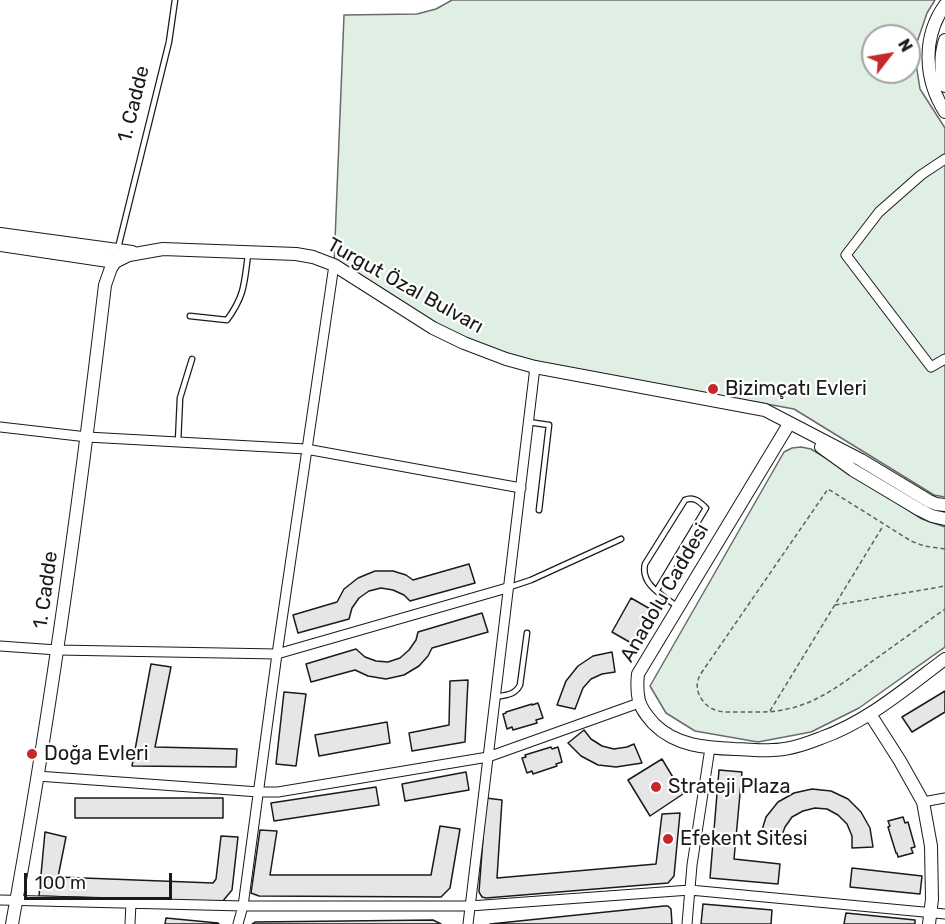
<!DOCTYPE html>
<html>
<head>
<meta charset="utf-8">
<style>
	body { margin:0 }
	#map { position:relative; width:945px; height:924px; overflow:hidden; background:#fff; font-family:Rubik,sans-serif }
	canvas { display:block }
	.north { position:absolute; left:861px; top:24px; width:60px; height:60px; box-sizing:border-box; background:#fff; border:2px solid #a3a3a3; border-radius:50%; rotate:59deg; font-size:16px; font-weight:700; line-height:24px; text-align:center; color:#1a1a1a }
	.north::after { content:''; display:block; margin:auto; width:21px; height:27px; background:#c62828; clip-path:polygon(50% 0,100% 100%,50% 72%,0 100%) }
	.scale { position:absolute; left:24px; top:873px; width:148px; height:27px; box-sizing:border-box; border:3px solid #1a1a1a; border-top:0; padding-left:8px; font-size:18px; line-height:21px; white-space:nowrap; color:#1a1a1a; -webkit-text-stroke:4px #fff; paint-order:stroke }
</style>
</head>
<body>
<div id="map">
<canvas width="945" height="924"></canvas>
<div class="north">N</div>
<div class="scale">100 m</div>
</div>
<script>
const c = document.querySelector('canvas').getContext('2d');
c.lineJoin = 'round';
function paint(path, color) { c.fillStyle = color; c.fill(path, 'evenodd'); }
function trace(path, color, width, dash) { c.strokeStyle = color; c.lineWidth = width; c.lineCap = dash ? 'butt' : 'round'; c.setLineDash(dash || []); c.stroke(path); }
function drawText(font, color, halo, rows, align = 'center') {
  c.font = font + ' Rubik,sans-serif'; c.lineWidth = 4.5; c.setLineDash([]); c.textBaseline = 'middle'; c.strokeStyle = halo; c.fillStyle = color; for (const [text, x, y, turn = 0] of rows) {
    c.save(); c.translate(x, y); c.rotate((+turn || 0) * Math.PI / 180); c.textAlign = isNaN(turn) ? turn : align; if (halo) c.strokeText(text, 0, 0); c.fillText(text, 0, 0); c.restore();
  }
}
const green = new Path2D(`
	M 452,0 L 935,0 L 927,13 L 914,51 L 920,89 L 945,128 L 945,497 L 934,495 L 794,409 L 750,401 L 535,367 L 464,343 L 334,265 L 344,15 L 417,14 L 436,9 ZM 873,36 L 909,36 L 909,72 L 873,72 Z
	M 801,447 L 811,449 L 836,464 L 922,519 L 945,527 L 945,647 L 859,708 L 811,732 L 758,742 L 695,731 L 666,713 L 650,686 L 784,452 L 792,448 Z`);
paint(green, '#e0efe3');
trace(green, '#6a6a6a', 1.5);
const building = new Path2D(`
	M 469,564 L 475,583 L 410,601 L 404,595 L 393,590 L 381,588 L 369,591 L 359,598 L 352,608 L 349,619 L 298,633 L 293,615 L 337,602 L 344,589 L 358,578 L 375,571 L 393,571 L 406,575 L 413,580 Z
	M 631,598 L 652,610 L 633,644 L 612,632 Z
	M 482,613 L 488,632 L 432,648 L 428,656 L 419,666 L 404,675 L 386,679 L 368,676 L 355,670 L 311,682 L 306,664 L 356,649 L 365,657 L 376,661 L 388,662 L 400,658 L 409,650 L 416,640 L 418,632 Z
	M 612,652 L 615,672 L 602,674 L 591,679 L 583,688 L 575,709 L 557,705 L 566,681 L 578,666 L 593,656 Z
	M 151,664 L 171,667 L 155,747 L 237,749 L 236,767 L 132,766 Z
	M 468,680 L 465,742 L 412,751 L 409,733 L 449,725 L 450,681 Z
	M 945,691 L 945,712 L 912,732 L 902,717 Z
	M 284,692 L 306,694 L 296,766 L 276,764 Z
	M 538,703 L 543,718 L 536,720 L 537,723 L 513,730 L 512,727 L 507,729 L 503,714 L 506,713 L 506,712 L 532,704 L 532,705 Z
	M 387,722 L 390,743 L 319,756 L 315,735 Z
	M 584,730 L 591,739 L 602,746 L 614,749 L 627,747 L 634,744 L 642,763 L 616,767 L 598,765 L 581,756 L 568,743 Z
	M 551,747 L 552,749 L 558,747 L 562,762 L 556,764 L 557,766 L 533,774 L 532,771 L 527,773 L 522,758 L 526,757 L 525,755 Z
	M 662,759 L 683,794 L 650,816 L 628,780 Z
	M 719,770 L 742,772 L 734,859 L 780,864 L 778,884 L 710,878 Z
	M 466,772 L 469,790 L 405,801 L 402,784 Z
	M 376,787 L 379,805 L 274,821 L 271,803 Z
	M 812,789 L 831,791 L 848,799 L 861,812 L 870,828 L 873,847 L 852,848 L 852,836 L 847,824 L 838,815 L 827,809 L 815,808 L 803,811 L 792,817 L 785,827 L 782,835 L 762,830 L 766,817 L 778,802 L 794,793 Z
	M 75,798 L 223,798 L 223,818 L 75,818 Z
	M 486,798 L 502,800 L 497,878 L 656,864 L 662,814 L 680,813 L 674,876 L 668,883 L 486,898 L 482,897 L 479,892 Z
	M 903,817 L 905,823 L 908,822 L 915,847 L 911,848 L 913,853 L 898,857 L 897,853 L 896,853 L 888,827 L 890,826 L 888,821 Z
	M 440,826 L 460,829 L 450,888 L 441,897 L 259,896 L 251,893 L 260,830 L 277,831 L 270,875 L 431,875 Z
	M 45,832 L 66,837 L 58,877 L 213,883 L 216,879 L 221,836 L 238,837 L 232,890 L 222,902 L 39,896 Z
	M 852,868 L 922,876 L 920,894 L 850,887 Z
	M 703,904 L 772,910 L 771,924 L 701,924 Z
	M 664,906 L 668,906 L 671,909 L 672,924 L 490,924 Z
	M 846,913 L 915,920 L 915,924 L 844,924 Z
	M 166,918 L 218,923 L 219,924 L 165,924 Z
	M 433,920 L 441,924 L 252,924 L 255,922 Z`);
paint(building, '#e6e6e6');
trace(building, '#1a1a1a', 1.5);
const lane = new Path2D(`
	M 118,248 L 169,42 L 175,0
	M 190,316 L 227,320 C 245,295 244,284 248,255
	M 528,422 L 549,425 L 539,510
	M 178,442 L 180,398 L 192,359
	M 510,587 L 531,580 L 621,539
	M 657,590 L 706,508 C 700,502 694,496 685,500 L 645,564 C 640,585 664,596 678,607
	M 495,697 C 506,695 515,695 520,685 L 527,633`);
const street = new Path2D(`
	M 945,159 L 921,175 L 879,212 L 846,255 L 931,367 L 945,359
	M 0,427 L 87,437 L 306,449 L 521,488
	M 0,646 L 57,650 L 277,654 L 507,588
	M 37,776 L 259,792 L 278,792 L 488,757 L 639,703
	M 923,802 L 945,798
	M 0,900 L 243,906 L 470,906 L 690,890 L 945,914
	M 130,924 L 131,903
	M 238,924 L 243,906 L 277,654 L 334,265
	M 468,924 L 535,367
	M 687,924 L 692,865 L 710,748`);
const secondary = new Path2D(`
	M 945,5 C 922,37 924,79 945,112
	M 945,40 C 940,56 940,70 945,86
	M 0,234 L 132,252
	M 0,245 L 115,262 L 129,255 L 163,249 L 296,254 L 313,257 L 334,265 L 433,328 L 464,343 L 506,359 L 535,367 L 765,410 L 861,460 L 929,501 L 936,504 L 945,505
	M 789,424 L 638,674 C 637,683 637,692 639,701 C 642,711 648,717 654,724 C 676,746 706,748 735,749 C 748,749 760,751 772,750 C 788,750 806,744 821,738 C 867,722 906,688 945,659
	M 821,447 L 853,470 L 920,510 L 932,516 L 945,519
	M 870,714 L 900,761 L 923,802 L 931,846 L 932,899 L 929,924
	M 12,924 C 51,712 80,499 105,285 L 111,268 L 115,262`);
trace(lane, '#1a1a1a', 7);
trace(street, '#1a1a1a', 11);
trace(secondary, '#1a1a1a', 14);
trace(new Path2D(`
	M 945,549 L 924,546 L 911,541 L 828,489 L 702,672 C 695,682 696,692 703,701 C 713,714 727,712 741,712 C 756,712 772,713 787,709 C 821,702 847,680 874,660 C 898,643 921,626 945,609
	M 835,605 L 945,586
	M 770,711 L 883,526`), '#5f5f5f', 1.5, [4.5, 3]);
trace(lane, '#fff', 4.5);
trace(street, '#fff', 9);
trace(secondary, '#fff', 12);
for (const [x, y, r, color] of [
	[713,389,6,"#c62828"],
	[32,754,6,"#c62828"],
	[656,787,6,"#c62828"],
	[668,839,6,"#c62828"]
]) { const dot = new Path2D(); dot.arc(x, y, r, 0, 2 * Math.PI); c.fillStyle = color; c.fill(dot); trace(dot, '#fff', 2); }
drawText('20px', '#1a1a1a', '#fff', [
	["1. Cadde",134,104,-76],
	["Turgut Özal Bulvarı",405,286,29],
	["1. Cadde",46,590,-82],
	["Anadolu Caddesi",665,593,-60]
]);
drawText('20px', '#1a1a1a', '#fff', [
	["Bizimçatı Evleri",725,389],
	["Doğa Evleri",44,754],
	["Strateji Plaza",668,787],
	["Efekent Sitesi",680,839]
], 'left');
</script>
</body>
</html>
